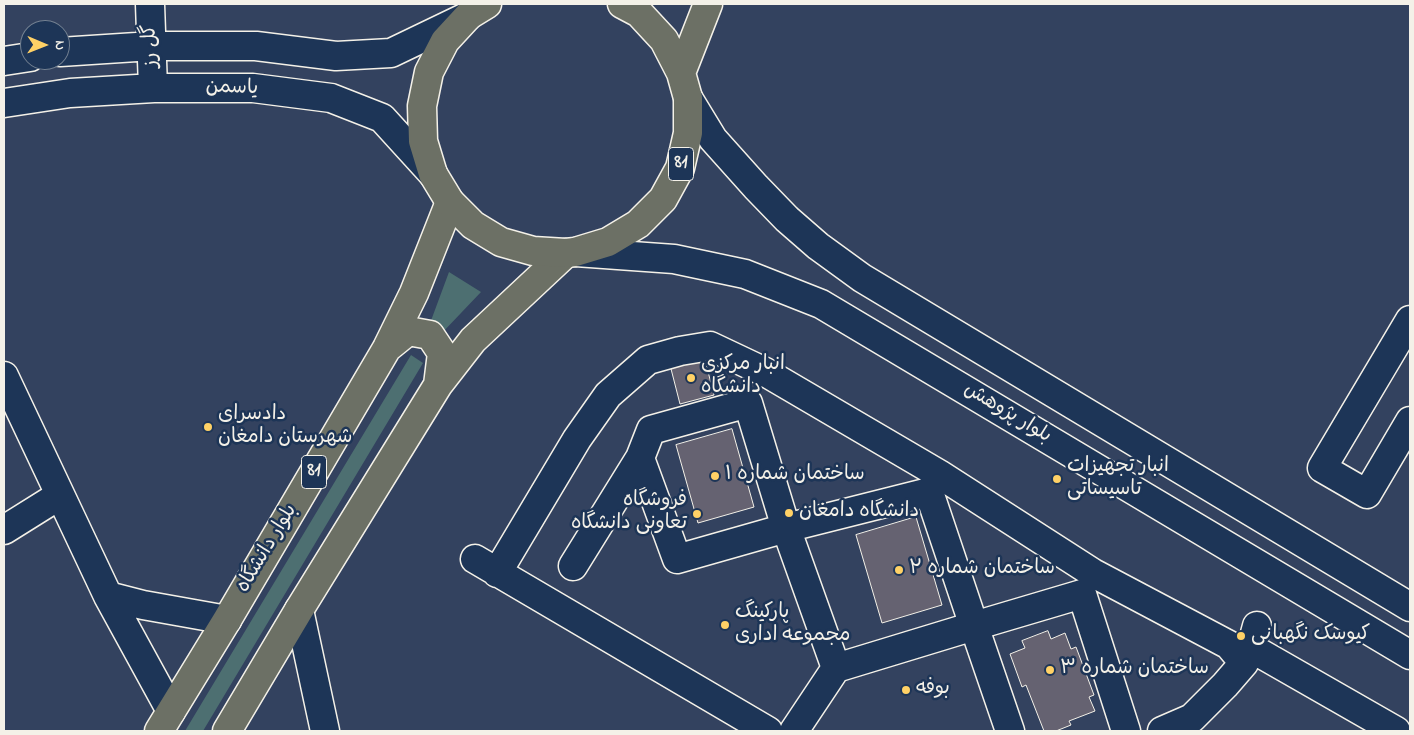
<!DOCTYPE html>
<html>
<head>
<meta charset="utf-8">
<style>
	body { margin:0 }
	#map { position:relative; width:1414px; height:735px; overflow:hidden; background:#33425f; font-family:"Indie Flower",sans-serif }
	canvas { display:block }
	.frame { position:absolute; inset:0; border:5px solid #f4f1e8; pointer-events:none }
	.north { position:absolute; left:20px; top:20px; width:50px; height:50px; box-sizing:border-box; background:#1d3557; border:1px solid #738091; border-radius:50%; rotate:91deg; font-size:14px; font-weight:700; line-height:20px; text-align:center; color:#f4f1e8 }
	.north::after { content:''; display:block; margin:auto; width:18px; height:22px; background:#ffd166; clip-path:polygon(50% 0,100% 100%,50% 72%,0 100%) }
</style>
</head>
<body>
<div id="map">
<canvas width="1414" height="735"></canvas>
<div class="frame"></div>
<div class="north">N</div>
</div>
<script>
const c = document.querySelector('canvas').getContext('2d');
c.lineJoin = 'round';
function paint(path, color) { c.fillStyle = color; c.fill(path, 'evenodd'); }
function trace(path, color, width, dash) { c.strokeStyle = color; c.lineWidth = width; c.lineCap = dash ? 'butt' : 'round'; c.setLineDash(dash || []); c.stroke(path); }
function drawText(font, color, halo, rows, align = 'center') {
  c.font = font + ' "Indie Flower","Playpen Sans Arabic",sans-serif'; c.lineWidth = 5; c.setLineDash([]); c.textBaseline = 'middle'; c.strokeStyle = halo; c.fillStyle = color; for (const [text, x, y, turn = 0] of rows) {
    c.save(); c.translate(x, y); c.rotate((+turn || 0) * Math.PI / 180); c.textAlign = isNaN(turn) ? turn : align; if (halo) c.strokeText(text, 0, 0); c.fillText(text, 0, 0); c.restore();
  }
}
paint(new Path2D(`
	M 449,272 L 481,292 L 441,334 L 429,326 Z
	M 411,355 L 423,363 L 203,731 L 185,731 Z`), '#4d6f71');
const building = new Path2D(`
	M 703,352 L 714,395 L 680,404 L 669,361 Z
	M 732,429 L 754,507 L 698,523 L 676,445 Z
	M 916,517 L 942,605 L 882,623 L 856,535 Z
	M 1048,631 L 1051,639 L 1065,633 L 1071,649 L 1076,647 L 1094,695 L 1089,697 L 1095,711 L 1069,721 L 1071,725 L 1056,731 L 1044,731 L 1026,685 L 1022,687 L 1010,654 L 1025,648 L 1022,641 Z`);
paint(building, '#656271');
trace(building, '#f4f1e8', 1);
const minor = new Path2D(`
	M 150,4 L 153,88
	M 60,52 L 152,46 L 256,46 L 336,56 L 391,53 L 468,16
	M 4,61 L 30,57
	M 688,98 L 713,139 L 756,187 L 787,219 L 818,246 L 862,278 L 1410,607
	M 4,103 L 70,93 L 154,88 L 253,88 L 331,98 L 382,118 L 433,174
	M 576,252 L 674,259 L 745,274 L 821,304 L 1410,655
	M 1410,320 L 1322,468 L 1367,494 L 1410,421
	M 4,376 L 108,596 L 171,711
	M 640,458 L 677,559 L 786,528 L 836,668 L 794,731
	M 4,530 L 60,495
	M 475,559 L 768,731
	M 573,566 L 640,458 L 651,430 L 748,403 L 786,528 L 929,492 L 974,626 L 1082,594 L 1126,731
	M 497,573 L 577,439 L 608,395 L 648,360 L 680,351 L 710,346 L 765,372 L 939,474 L 1093,573 L 1229,645 L 1244,663
	M 108,596 L 143,605 L 227,620
	M 299,610 L 325,731
	M 1251,648 L 1396,731
	M 836,668 L 974,626 L 1010,731
	M 1162,731 L 1192,718 L 1225,685 L 1244,663 L 1251,648 L 1257,626`);
const major = new Path2D(`
	M 387,348 L 408,331 L 430,335 L 442,353 L 438,385
	M 159,731 L 227,620 L 387,348 L 414,293 L 450,202
	M 227,731 L 299,610 L 438,385 L 473,340 L 566,253`);
const highway = new Path2D(`
	M 487,4 L 469,15 L 445,41 L 429,72 L 422,106 L 423,141 L 433,174 L 450,202 L 473,225 L 501,242 L 533,251 L 566,253 L 575,252 L 608,242 L 638,224 L 663,199 L 680,168 L 688,133 L 688,98 L 681,73 L 664,40 L 639,13 L 622,4
	M 681,73 L 708,4`);
trace(minor, '#f4f1e8', 31);
trace(major, '#f4f1e8', 31);
trace(highway, '#f4f1e8', 31);
trace(minor, '#1d3557', 28);
trace(major, '#6c7065', 28);
trace(highway, '#6c7065', 28);
for (const [x, y, r, color] of [
	[691,378,5,"#ffd166"],
	[208,427,5,"#ffd166"],
	[715,476,5,"#ffd166"],
	[1057,479,5,"#ffd166"],
	[789,513,5,"#ffd166"],
	[697,514,5,"#ffd166"],
	[899,570,5,"#ffd166"],
	[725,625,5,"#ffd166"],
	[1241,636,5,"#ffd166"],
	[1050,670,5,"#ffd166"],
	[906,690,5,"#ffd166"]
]) { const dot = new Path2D(); dot.arc(x, y, r, 0, 2 * Math.PI); c.fillStyle = color; c.fill(dot); trace(dot, '#1d3557', 2); }
for (const [x, y, w] of [
	[681,164,25],
	[314,472,25]
]) { const box = new Path2D(); box.roundRect(x - w / 2, y - 16.5, w, 33, 4); c.fillStyle = '#1d3557'; c.fill(box); trace(box, '#f4f1e8', 1); }
drawText('bold 19px', '#f4f1e8', null, [
	["81",681,164],
	["81",314,472]
]);
drawText('20px', '#f4f1e8', '#1d3557', [
	["گل رز",152,46,-92],
	["یاسمن",232,89,2],
	["بلوار پژوهش",1007,414,31],
	["بلوار دانشگاه",268,549,-59]
]);
drawText('20px', '#f4f1e8', '#1d3557', [
	["انبار مرکزی",701,366],
	["دانشگاه",701,389],
	["دادسرای",218,416],
	["شهرستان دامغان",218,439],
	["انبار تجهیزات",1067,468],
	["تاسیساتی",1067,491],
	["ساختمان شماره ۱",725,476],
	["فروشگاه",687,502,"right"],
	["تعاونی دانشگاه",687,525,"right"],
	["دانشگاه دامغان",799,513],
	["ساختمان شماره ۲",909,570],
	["پارکینگ",735,614],
	["مجموعه اداری",735,637],
	["کیوسک نگهبانی",1251,636],
	["ساختمان شماره ۳",1060,670],
	["بوفه",916,690]
], 'left');
</script>
</body>
</html>
